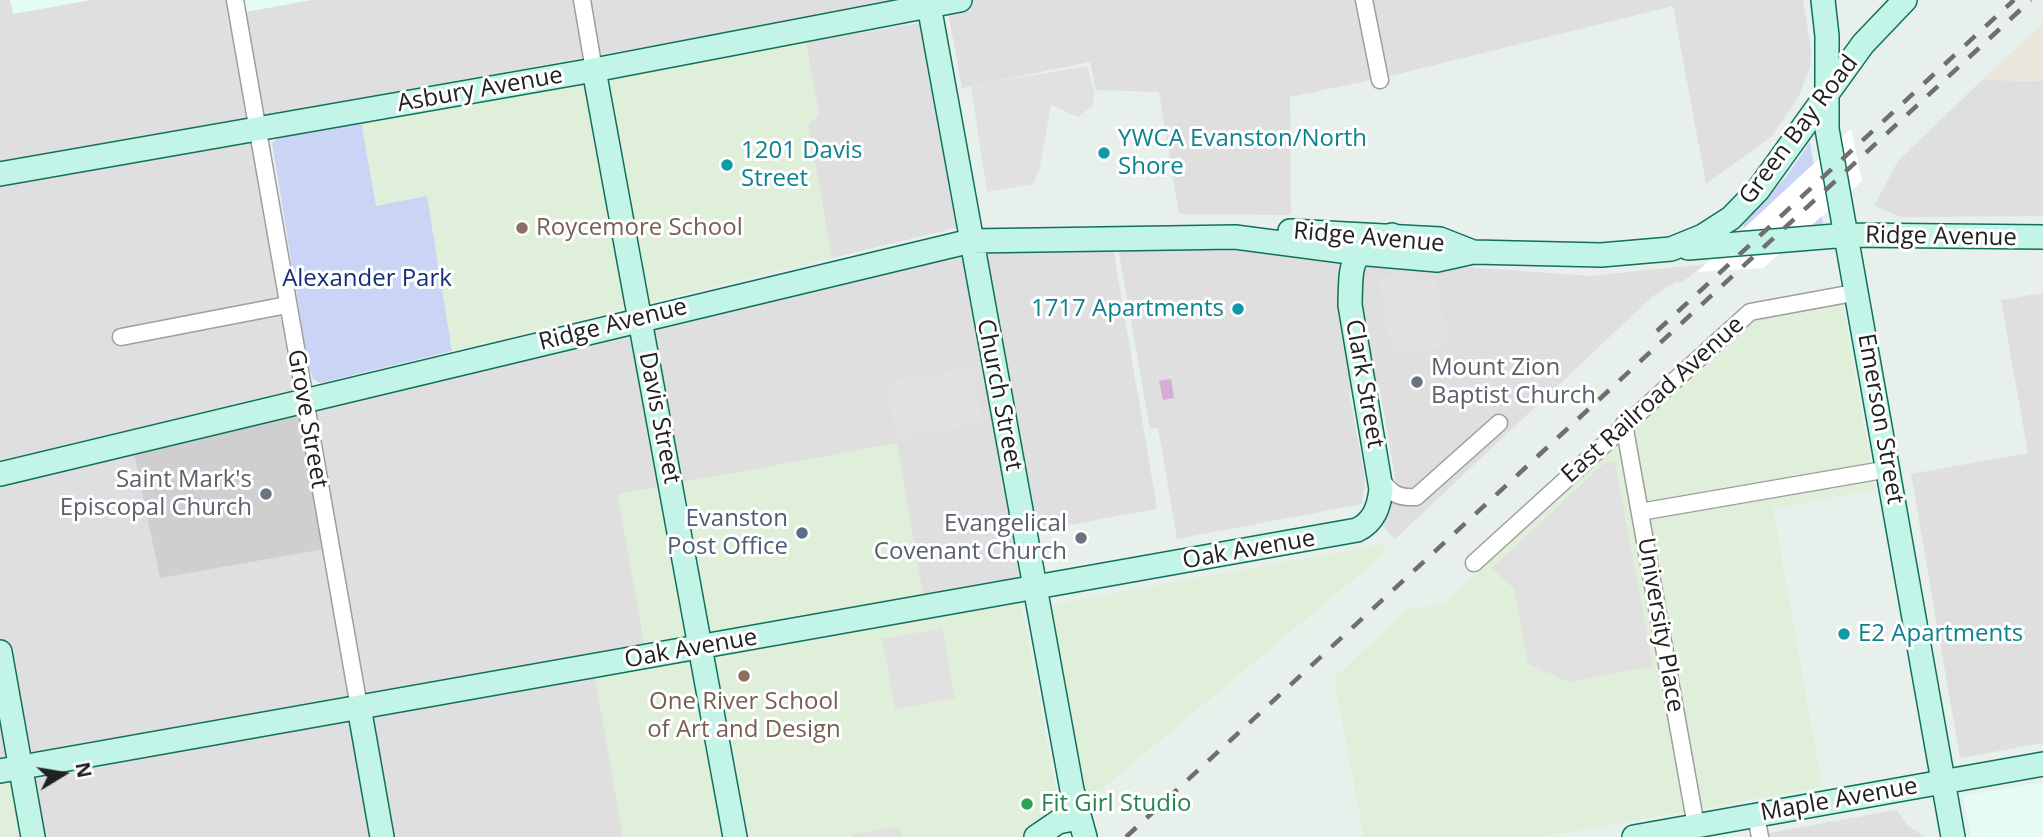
<!DOCTYPE html>
<html>
<head>
<meta charset="utf-8">
<style>
	body { margin:0 }
	#map { position:relative; width:2043px; height:837px; overflow:hidden; background:#e8f0eb; font-family:"Open Sans",sans-serif }
	canvas { display:block }
	.north { position:absolute; left:28px; top:739px; width:70px; height:70px; -webkit-text-stroke:5px #fff; paint-order:stroke; rotate:79deg; font-size:19px; font-weight:700; line-height:28px; text-align:center; color:#212121 }
	.north::after { content:''; display:block; margin:auto; width:24px; height:32px; background:#212121; clip-path:polygon(50% 0,100% 100%,50% 72%,0 100%) }
</style>
</head>
<body>
<div id="map">
<canvas width="2043" height="837"></canvas>
<div class="north">N</div>
</div>
<script>
const c = document.querySelector('canvas').getContext('2d');
c.lineJoin = 'round';
function paint(path, color) { c.fillStyle = color; c.fill(path, 'evenodd'); }
function trace(path, color, width, dash) { c.strokeStyle = color; c.lineWidth = width; c.lineCap = dash ? 'butt' : 'round'; c.setLineDash(dash || []); c.stroke(path); }
function drawText(font, color, halo, rows, align = 'center') {
  c.font = font + ' "Open Sans",sans-serif'; c.lineWidth = 6; c.setLineDash([]); c.textBaseline = 'middle'; c.strokeStyle = halo; c.fillStyle = color; for (const [text, x, y, turn = 0] of rows) {
    c.save(); c.translate(x, y); c.rotate((+turn || 0) * Math.PI / 180); c.textAlign = isNaN(turn) ? turn : align; if (halo) c.strokeText(text, 0, 0); c.fillText(text, 0, 0); c.restore();
  }
}
paint(new Path2D(`
	M 0,0 L 904,0 L 0,163 Z
	M 946,0 L 1803,0 L 1811,50 L 1810,67 L 1798,98 L 1772,136 L 1706,184 L 1673,6 L 1386,77 L 1290,97 L 1291,215 L 1179,214 L 1159,92 L 1096,90 L 1090,62 L 962,88 Z
	M 920,23 L 956,228 L 832,258 L 808,124 L 819,115 L 806,42 Z
	M 1982,80 L 2043,81 L 2043,216 L 1901,217 L 1874,206 L 1898,161 Z
	M 251,142 L 293,390 L 0,461 L 0,187 Z
	M 1113,247 L 1157,509 L 1019,534 L 1018,588 L 925,606 L 618,494 L 646,654 L 593,664 L 623,837 L 35,837 L 0,770 L 0,486 L 957,257 L 1004,251 Z
	M 1118,247 L 1214,249 L 1591,276 L 1706,264 L 1681,283 L 1677,281 L 1653,296 L 1395,539 L 1382,525 L 1397,487 L 1379,385 L 1349,391 L 1365,478 L 1362,504 L 1177,539 L 1158,428 L 1150,429 Z
	M 2043,293 L 2043,743 L 1960,758 L 1911,474 L 2028,453 L 2001,300 Z
	M 1897,810 L 1907,825 L 1925,837 L 1769,837 L 1768,833 Z`), '#dedfde');
paint(new Path2D(`
	M 806,42 L 819,115 L 808,125 L 832,258 L 452,351 L 427,196 L 376,207 L 361,121 Z
	M 1842,301 L 1875,489 L 1773,509 L 1822,787 L 1542,837 L 1364,837 L 1334,678 L 1408,609 L 1444,604 L 1749,319 Z
	M 897,443 L 925,606 L 1018,588 L 1059,806 L 1056,812 L 1025,837 L 623,837 L 593,664 L 646,654 L 618,494 Z
	M 1383,544 L 1385,553 L 1086,802 L 1051,605 Z
	M 21,767 L 33,837 L 0,837 L 0,771 Z`), '#dfefd9');
paint(new Path2D(`
	M 2043,23 L 2043,81 L 1982,80 Z`), '#e9e7db');
paint(new Path2D(`
	M 10,0 L 91,0 L 13,14 Z
	M 244,0 L 312,0 L 246,12 Z
	M 2043,782 L 2043,837 L 1971,837 L 1964,800 L 1967,795 Z`), '#e5fcf5');
paint(new Path2D(`
	M 304,401 L 330,548 L 160,578 L 132,443 Z`), '#cfcfcf');
paint(new Path2D(`
	M 361,121 L 376,206 L 427,196 L 452,351 L 320,383 L 313,379 L 308,364 L 272,143 L 282,135 Z
	M 1810,142 L 1823,224 L 1747,231 L 1743,226 L 1744,221 L 1786,177 Z`), '#cad5f5');
paint(new Path2D(`
	M 1087,66 L 1094,91 L 1093,105 L 1078,117 L 1051,105 L 1040,167 L 1033,184 L 987,192 L 971,86 Z
	M 1417,273 L 1419,282 L 1436,279 L 1450,346 L 1392,356 L 1378,277 Z
	M 973,367 L 983,424 L 896,439 L 886,382 Z
	M 1607,461 L 1615,463 L 1653,666 L 1570,682 L 1528,664 L 1514,589 L 1492,568 Z
	M 942,628 L 955,698 L 895,709 L 882,639 Z
	M 900,826 L 902,837 L 853,837 L 853,834 Z`), '#e1e1e1');
paint(new Path2D(`
	M 1171,379 L 1174,398 L 1163,400 L 1159,381 Z`), '#d5add9');
paint(new Path2D(`
	M 1851,129 L 1862,181 L 1763,268 L 1697,272 Z`), '#fff');
const street = new Path2D(`
	M 235,0 L 359,707
	M 582,0 L 594,70
	M 1364,0 L 1380,80
	M 121,337 L 287,305
	M 1624,424 L 1696,826
	M 1381,479 C 1391,494 1398,498 1416,497 L 1499,423
	M 1640,512 L 1889,469
	M 1474,563 L 1750,312 L 1859,292
	M 1756,816 L 1760,837`);
const secondary = new Path2D(`
	M 928,0 L 1072,790 L 1085,837
	M 1823,0 L 1827,36 L 1827,129 L 1953,837
	M 594,70 L 735,837
	M 0,174 L 594,70 L 960,0
	M 1290,231 L 1440,239 L 1473,252
	M 1688,248 L 1848,235 L 2043,237
	M 0,474 L 971,241 L 1235,237 L 1357,253 L 1437,260 L 1473,252 L 1601,255 L 1671,249 L 1703,236 L 1731,218 L 1758,190 L 1863,44 L 1905,0
	M 0,652 L 33,837
	M 359,707 L 382,837
	M 0,771 L 1357,530 C 1374,522 1379,507 1381,489 L 1350,305 C 1351,262 1349,251 1392,235
	M 1036,837 L 1058,822 L 1068,820
	M 1634,837 L 2043,764`);
trace(street, '#9e9e9e', 19);
trace(secondary, '#0f705c', 26);
trace(street, '#fff', 16);
trace(secondary, '#c2f4e7', 23);
trace(new Path2D(`
	M 1657,331 L 2014,0
	M 1126,837 L 2031,0`), '#6f6f6f', 4.5, [14, 14]);
for (const [x, y, r, color] of [
	[1104,153,7,"#0f9aa8"],
	[727,165,7,"#0f9aa8"],
	[522,228,7,"#8d6e63"],
	[1238,309,7,"#0f9aa8"],
	[1417,382,7,"#6b7280"],
	[266,494,7,"#6b7280"],
	[802,533,7,"#5c6f8a"],
	[1081,538,7,"#6b7280"],
	[1844,634,7,"#0f9aa8"],
	[744,676,7,"#8d6e63"],
	[1027,804,7,"#2e9e5b"]
]) { const dot = new Path2D(); dot.arc(x, y, r, 0, 2 * Math.PI); c.fillStyle = color; c.fill(dot); trace(dot, '#fff', 2.5); }
drawText('24px', '#212121', '#fff', [
	["Asbury Avenue",480,90,-10],
	["Green Bay Road",1799,130,-53],
	["Ridge Avenue",1941,237,1],
	["Ridge Avenue",1369,238,5],
	["Ridge Avenue",613,325,-14],
	["Clark Street",1364,384,80],
	["Church Street",999,395,79],
	["East Railroad Avenue",1653,400,-42],
	["Davis Street",659,418,79],
	["Grove Street",307,419,80],
	["Emerson Street",1880,419,80],
	["Oak Avenue",1249,550,-10],
	["University Place",1660,625,80],
	["Oak Avenue",691,649,-10],
	["Maple Avenue",1839,800,-10]
]);
drawText('24px', '#0d838f', '#fff', [
	["YWCA Evanston/North",1118,139],
	["Shore",1118,167],
	["1201 Davis",741,151],
	["Street",741,179],
	["1717 Apartments",1224,309,"right"],
	["E2 Apartments",1858,634]
], 'left');
drawText('24px', '#785e54', '#fff', [
	["Roycemore School",536,228],
	["One River School",744,702,"center"],
	["of Art and Design",744,730,"center"]
], 'left');
drawText('24px', '#162d77', '#fff', [
	["Alexander Park",367,279]
]);
drawText('24px', '#5b616d', '#fff', [
	["Mount Zion",1431,368,"left"],
	["Baptist Church",1431,396,"left"],
	["Saint Mark's",252,480],
	["Episcopal Church",252,508],
	["Evangelical",1067,524],
	["Covenant Church",1067,552]
], 'right');
drawText('24px', '#4e5e75', '#fff', [
	["Evanston",788,519],
	["Post Office",788,547]
], 'right');
drawText('24px', '#27864d', '#fff', [
	["Fit Girl Studio",1041,804]
], 'left');
</script>
</body>
</html>
